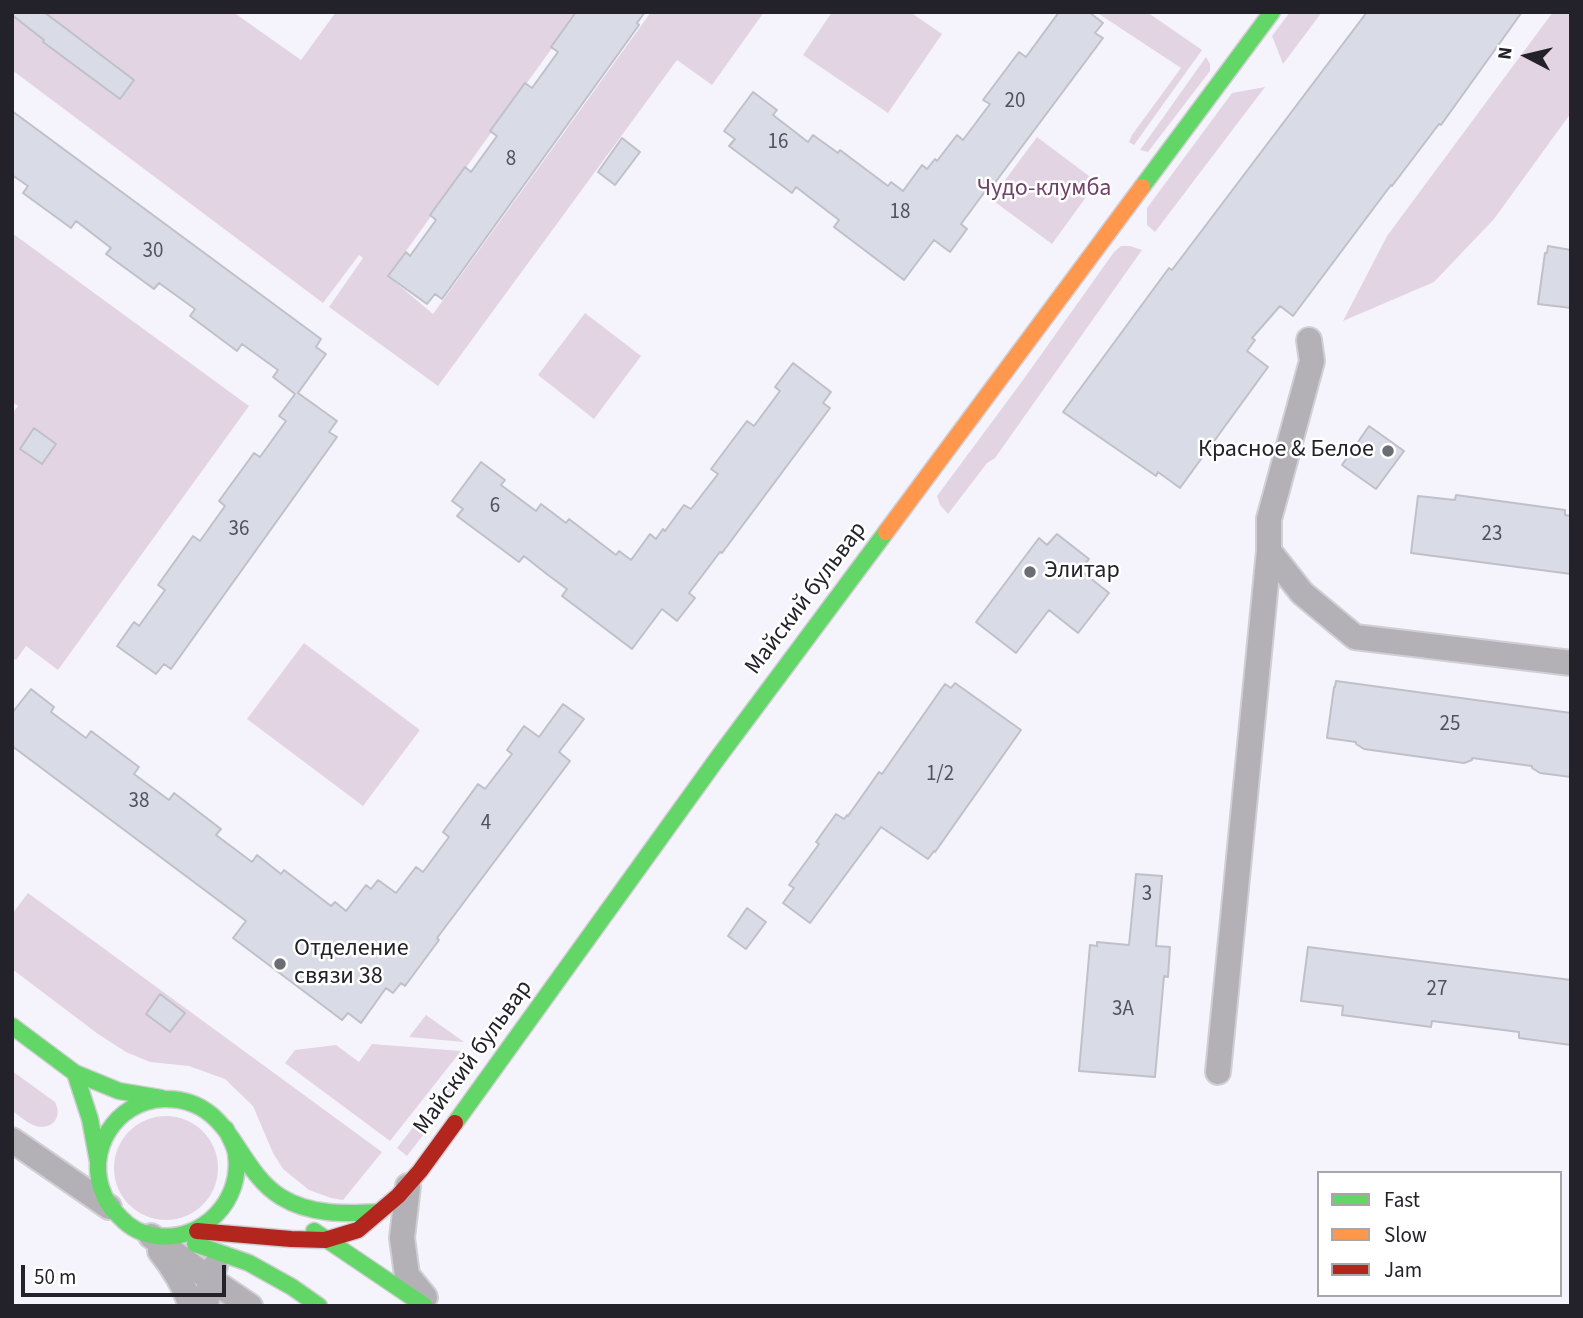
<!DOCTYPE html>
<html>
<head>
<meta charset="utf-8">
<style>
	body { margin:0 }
	#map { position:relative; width:1583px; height:1318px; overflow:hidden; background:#f5f4fc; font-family:"Source Sans 3",sans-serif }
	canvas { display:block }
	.frame { position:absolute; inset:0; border:14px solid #23222a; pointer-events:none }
	.legend { position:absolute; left:1317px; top:1171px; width:245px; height:126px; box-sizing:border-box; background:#fff; border:2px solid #a7a7aa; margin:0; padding:9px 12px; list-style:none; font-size:21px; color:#23222a }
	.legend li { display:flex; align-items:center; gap:14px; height:35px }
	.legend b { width:35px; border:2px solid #a7a7aa }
	.north { position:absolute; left:1492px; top:21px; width:70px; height:70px; -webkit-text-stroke:5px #fff; paint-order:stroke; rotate:277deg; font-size:19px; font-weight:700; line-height:28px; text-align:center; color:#23222a }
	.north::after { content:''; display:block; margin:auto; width:24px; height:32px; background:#23222a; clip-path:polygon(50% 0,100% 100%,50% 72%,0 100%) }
	.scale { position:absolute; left:21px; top:1265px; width:205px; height:32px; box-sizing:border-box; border:4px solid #23222a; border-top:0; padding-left:9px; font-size:21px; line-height:24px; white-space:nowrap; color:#23222a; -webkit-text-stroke:5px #fff; paint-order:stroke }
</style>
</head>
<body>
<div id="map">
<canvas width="1583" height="1318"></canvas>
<div class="frame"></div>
<ul class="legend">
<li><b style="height:9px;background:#63d668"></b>Fast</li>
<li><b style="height:9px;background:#ff974d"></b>Slow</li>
<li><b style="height:9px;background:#b3261e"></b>Jam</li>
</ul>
<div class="north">N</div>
<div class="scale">50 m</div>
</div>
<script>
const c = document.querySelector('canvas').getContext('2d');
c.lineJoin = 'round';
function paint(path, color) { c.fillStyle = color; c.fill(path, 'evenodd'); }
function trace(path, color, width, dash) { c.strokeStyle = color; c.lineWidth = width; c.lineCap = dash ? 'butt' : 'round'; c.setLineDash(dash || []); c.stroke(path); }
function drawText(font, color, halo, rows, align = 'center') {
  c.font = font + ' "Source Sans 3",sans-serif'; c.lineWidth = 5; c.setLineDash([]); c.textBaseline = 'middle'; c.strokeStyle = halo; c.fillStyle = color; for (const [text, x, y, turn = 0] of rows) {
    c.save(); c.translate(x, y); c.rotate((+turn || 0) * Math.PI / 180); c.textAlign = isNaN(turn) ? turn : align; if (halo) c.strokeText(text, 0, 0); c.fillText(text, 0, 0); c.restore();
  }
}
paint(new Path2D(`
	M 12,12 L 233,12 L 301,60 L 336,12 L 578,12 L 388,276 L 433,314 L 651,12 L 764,12 L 712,85 L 677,60 L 438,386 L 329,307 L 363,258 L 359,255 L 323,303 L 12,70 Z
	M 832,12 L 910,12 L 942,34 L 888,113 L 803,55 Z
	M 1096,12 L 1147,12 L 1202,50 L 1134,145 L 1129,142 L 1132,135 L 1181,68 Z
	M 1290,12 L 1322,12 L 1283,64 L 1272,36 Z
	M 1553,12 L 1571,12 L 1571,113 L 1494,219 L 1434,282 L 1343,321 L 1387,236 Z
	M 1206,57 L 1210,64 L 1210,71 L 1148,152 L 1140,150 Z
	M 1265,87 L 1155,232 L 1147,225 L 1147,208 L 1232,93 Z
	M 1037,137 L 1097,182 L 1052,244 L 991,199 Z
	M 12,233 L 249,406 L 58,670 L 26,646 L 16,660 L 12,658 L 12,414 L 18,406 L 12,402 Z
	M 1121,246 L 1130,246 L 1142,250 L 995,458 L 987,463 L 948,514 L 940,505 L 937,496 L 1023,380 L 1114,252 Z
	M 585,313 L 641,356 L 594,419 L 538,375 Z
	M 304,643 L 420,730 L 363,806 L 247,719 Z
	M 28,893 L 382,1152 L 343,1200 L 331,1198 L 309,1190 L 283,1169 L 273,1153 L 253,1106 L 225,1079 L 189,1066 L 150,1062 L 126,1052 L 98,1034 L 12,969 L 12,914 Z
	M 426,1015 L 464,1042 L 409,1037 Z
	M 372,1044 L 461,1051 L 390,1141 L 285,1063 L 295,1050 L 336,1045 L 359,1062 Z
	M 470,1054 L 480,1062 L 407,1156 L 397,1148 Z
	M 12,1071 L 55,1102 C 64,1119 49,1133 31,1124 C 25,1121 18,1115 12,1111 Z
	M114 1168a52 52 0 1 1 104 0a52 52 0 1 1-104 0Z`), '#e3d4e3');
const building = new Path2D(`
	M 12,12 L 44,12 L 134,80 L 120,99 L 43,42 L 44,40 L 12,15 Z
	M 576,12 L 645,12 L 637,23 L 639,25 L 442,299 L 435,294 L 427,304 L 388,276 L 406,252 L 410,256 L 436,220 L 430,215 L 465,167 L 471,172 L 497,136 L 490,131 L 525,83 L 532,88 L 558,52 L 551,47 Z
	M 1059,12 L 1089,12 L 1103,23 L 1095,33 L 1103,38 L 994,184 L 992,182 L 961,224 L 967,229 L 950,252 L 934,240 L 904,280 L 834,227 L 839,220 L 796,187 L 792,193 L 729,146 L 735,139 L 724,131 L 753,92 L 777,110 L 773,115 L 808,142 L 813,135 L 838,153 L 840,150 L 888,186 L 891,182 L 903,191 L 922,165 L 927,169 L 935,159 L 937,161 L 957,135 L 963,140 L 990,104 L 983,100 L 1019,52 L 1026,57 Z
	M 1367,12 L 1522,12 L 1441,125 L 1439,124 L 1392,186 L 1391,185 L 1293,316 L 1280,306 L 1252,338 L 1255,340 L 1247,351 L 1268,367 L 1180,488 L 1158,472 L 1156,476 L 1063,412 L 1169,268 L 1172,270 Z
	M 12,111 L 321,339 L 316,347 L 326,354 L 298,393 L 337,421 L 329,432 L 337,437 L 171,669 L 164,664 L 156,674 L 117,646 L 134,622 L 139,626 L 165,590 L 158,585 L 193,536 L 200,541 L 225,506 L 219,501 L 254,453 L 260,457 L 286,421 L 279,416 L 295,394 L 273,377 L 278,370 L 242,344 L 237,351 L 190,316 L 195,309 L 159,283 L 154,289 L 106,254 L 111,248 L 76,221 L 71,228 L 23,193 L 28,186 L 12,175 Z
	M 622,138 L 640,152 L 615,185 L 598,172 Z
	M 1548,246 L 1571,250 L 1571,308 L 1538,304 L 1545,253 L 1547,253 Z
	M 793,363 L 831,392 L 823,403 L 830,408 L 722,553 L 720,552 L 689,593 L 695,598 L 677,621 L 662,609 L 632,649 L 562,596 L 567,589 L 548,575 L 524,556 L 519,562 L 457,516 L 463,509 L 452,501 L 481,462 L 505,480 L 501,485 L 536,511 L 541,504 L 566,523 L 569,519 L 616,555 L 619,551 L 631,560 L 650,534 L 656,539 L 663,529 L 665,531 L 684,505 L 691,509 L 718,474 L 711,469 L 747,421 L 754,426 L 780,391 L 775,387 Z
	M 1369,426 L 1404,451 L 1376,489 L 1342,465 Z
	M 34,428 L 56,444 L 42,464 L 20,449 Z
	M 1456,495 L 1565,510 L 1565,515 L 1571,516 L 1571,574 L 1411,553 L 1418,496 L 1455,500 Z
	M 1057,534 L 1089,559 L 1080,570 L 1109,593 L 1078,633 L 1049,610 L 1016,653 L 976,622 L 1039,538 L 1047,545 Z
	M 1336,681 L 1571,713 L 1571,777 L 1540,773 L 1532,768 L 1532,766 L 1472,758 L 1472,760 L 1464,763 L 1364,749 L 1356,744 L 1356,742 L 1327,738 L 1334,687 L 1335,687 Z
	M 955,683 L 1021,730 L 935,852 L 934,851 L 928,859 L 881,827 L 810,923 L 783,903 L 794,888 L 789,885 L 819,844 L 816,842 L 836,814 L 844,819 L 847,815 L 848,816 L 879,772 L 882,774 L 945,684 L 951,688 Z
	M 31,689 L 54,707 L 51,712 L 86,738 L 91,731 L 139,767 L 134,774 L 169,800 L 174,793 L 221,829 L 216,835 L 252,862 L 257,855 L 281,874 L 284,870 L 331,906 L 335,902 L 346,911 L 366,885 L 371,889 L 378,880 L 396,893 L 416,867 L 423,872 L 449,837 L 443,832 L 478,784 L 485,789 L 512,754 L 507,750 L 524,726 L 539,737 L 563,704 L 584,719 L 559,752 L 570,761 L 437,938 L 439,940 L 405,986 L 401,983 L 393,993 L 386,988 L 361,1023 L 348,1013 L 342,1020 L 233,938 L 246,921 L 12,746 L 12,713 Z
	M 1136,874 L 1162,876 L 1156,946 L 1170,947 L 1168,977 L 1164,976 L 1155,1077 L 1079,1071 L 1090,945 L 1097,946 L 1097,942 L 1129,945 Z
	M 747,908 L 766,922 L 746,949 L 728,936 Z
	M 1308,947 L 1571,980 L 1571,1045 L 1519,1038 L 1519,1032 L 1432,1021 L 1431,1027 L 1342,1015 L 1343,1006 L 1301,1001 Z
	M 160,994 L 185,1013 L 170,1032 L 146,1014 Z`);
paint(building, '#d9dbe6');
trace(building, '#bfc0c8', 2);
const street = new Path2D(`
	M 1309,340 L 1312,361 L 1269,519 L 1269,551 L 1302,593 L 1355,637 L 1571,663
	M 1218,1072 L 1269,551
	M 12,1140 L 109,1207
	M 408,1186 L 402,1238 L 407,1275 L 425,1297
	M 151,1236 L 210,1279 L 250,1306
	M 160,1251 C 174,1268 184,1284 191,1306
	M 206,1306 L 210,1279 L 215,1266`);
const fast = new Path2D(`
	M 1142,187 L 1272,12
	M 12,1026 L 75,1073 L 119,1091 L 161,1098
	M 75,1073 L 90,1119 L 98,1162
	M 455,1123 L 717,759 L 886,532
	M 226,1129 C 229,1137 235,1145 236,1154 C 243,1200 203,1242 156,1236 C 142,1234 129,1227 120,1217 C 113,1210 107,1204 104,1195 C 84,1151 116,1101 163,1099 C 232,1097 234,1168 281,1197 C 310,1215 345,1214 379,1212
	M 314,1231 L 425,1306
	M 195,1244 L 249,1263 L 292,1287 L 319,1306`);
const slow = new Path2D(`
	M 886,532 L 1142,187`);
const jam = new Path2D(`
	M 197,1231 L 291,1239 L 325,1240 L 358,1230 L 398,1196 L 420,1171 L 455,1123`);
trace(street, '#d0cfd5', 28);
trace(fast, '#d0cfd5', 19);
trace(slow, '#d0cfd5', 19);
trace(jam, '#d0cfd5', 19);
trace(street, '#b3b1b5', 24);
trace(fast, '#63d668', 16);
trace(slow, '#ff974d', 16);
trace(jam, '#b3261e', 16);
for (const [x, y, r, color] of [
	[1388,451,7,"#6c6c74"],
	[1030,572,7,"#6c6c74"],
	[280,964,7,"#6c6c74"]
]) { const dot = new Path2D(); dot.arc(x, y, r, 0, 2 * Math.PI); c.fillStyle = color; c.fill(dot); trace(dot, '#fff', 2.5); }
drawText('21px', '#52525b', null, [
	["20",1015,102],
	["16",778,143],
	["8",511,160],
	["18",900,213],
	["30",153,252],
	["6",495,507],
	["36",239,530],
	["23",1492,535],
	["25",1450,725],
	["1/2",940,775],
	["38",139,802],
	["4",486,824],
	["3",1147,895],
	["27",1437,990],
	["3А",1123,1010]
]);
drawText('24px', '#6f4268', '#fff', [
	["Чудо-клумба",1044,190]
]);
drawText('24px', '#23222a', '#fff', [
	["Красное & Белое",1374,451,"right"],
	["Элитар",1044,572],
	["Отделение",294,950],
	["связи 38",294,978]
], 'left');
drawText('24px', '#23222a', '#fff', [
	["Майский бульвар",807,599,-53],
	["Майский бульвар",474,1058,-54]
]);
</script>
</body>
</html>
